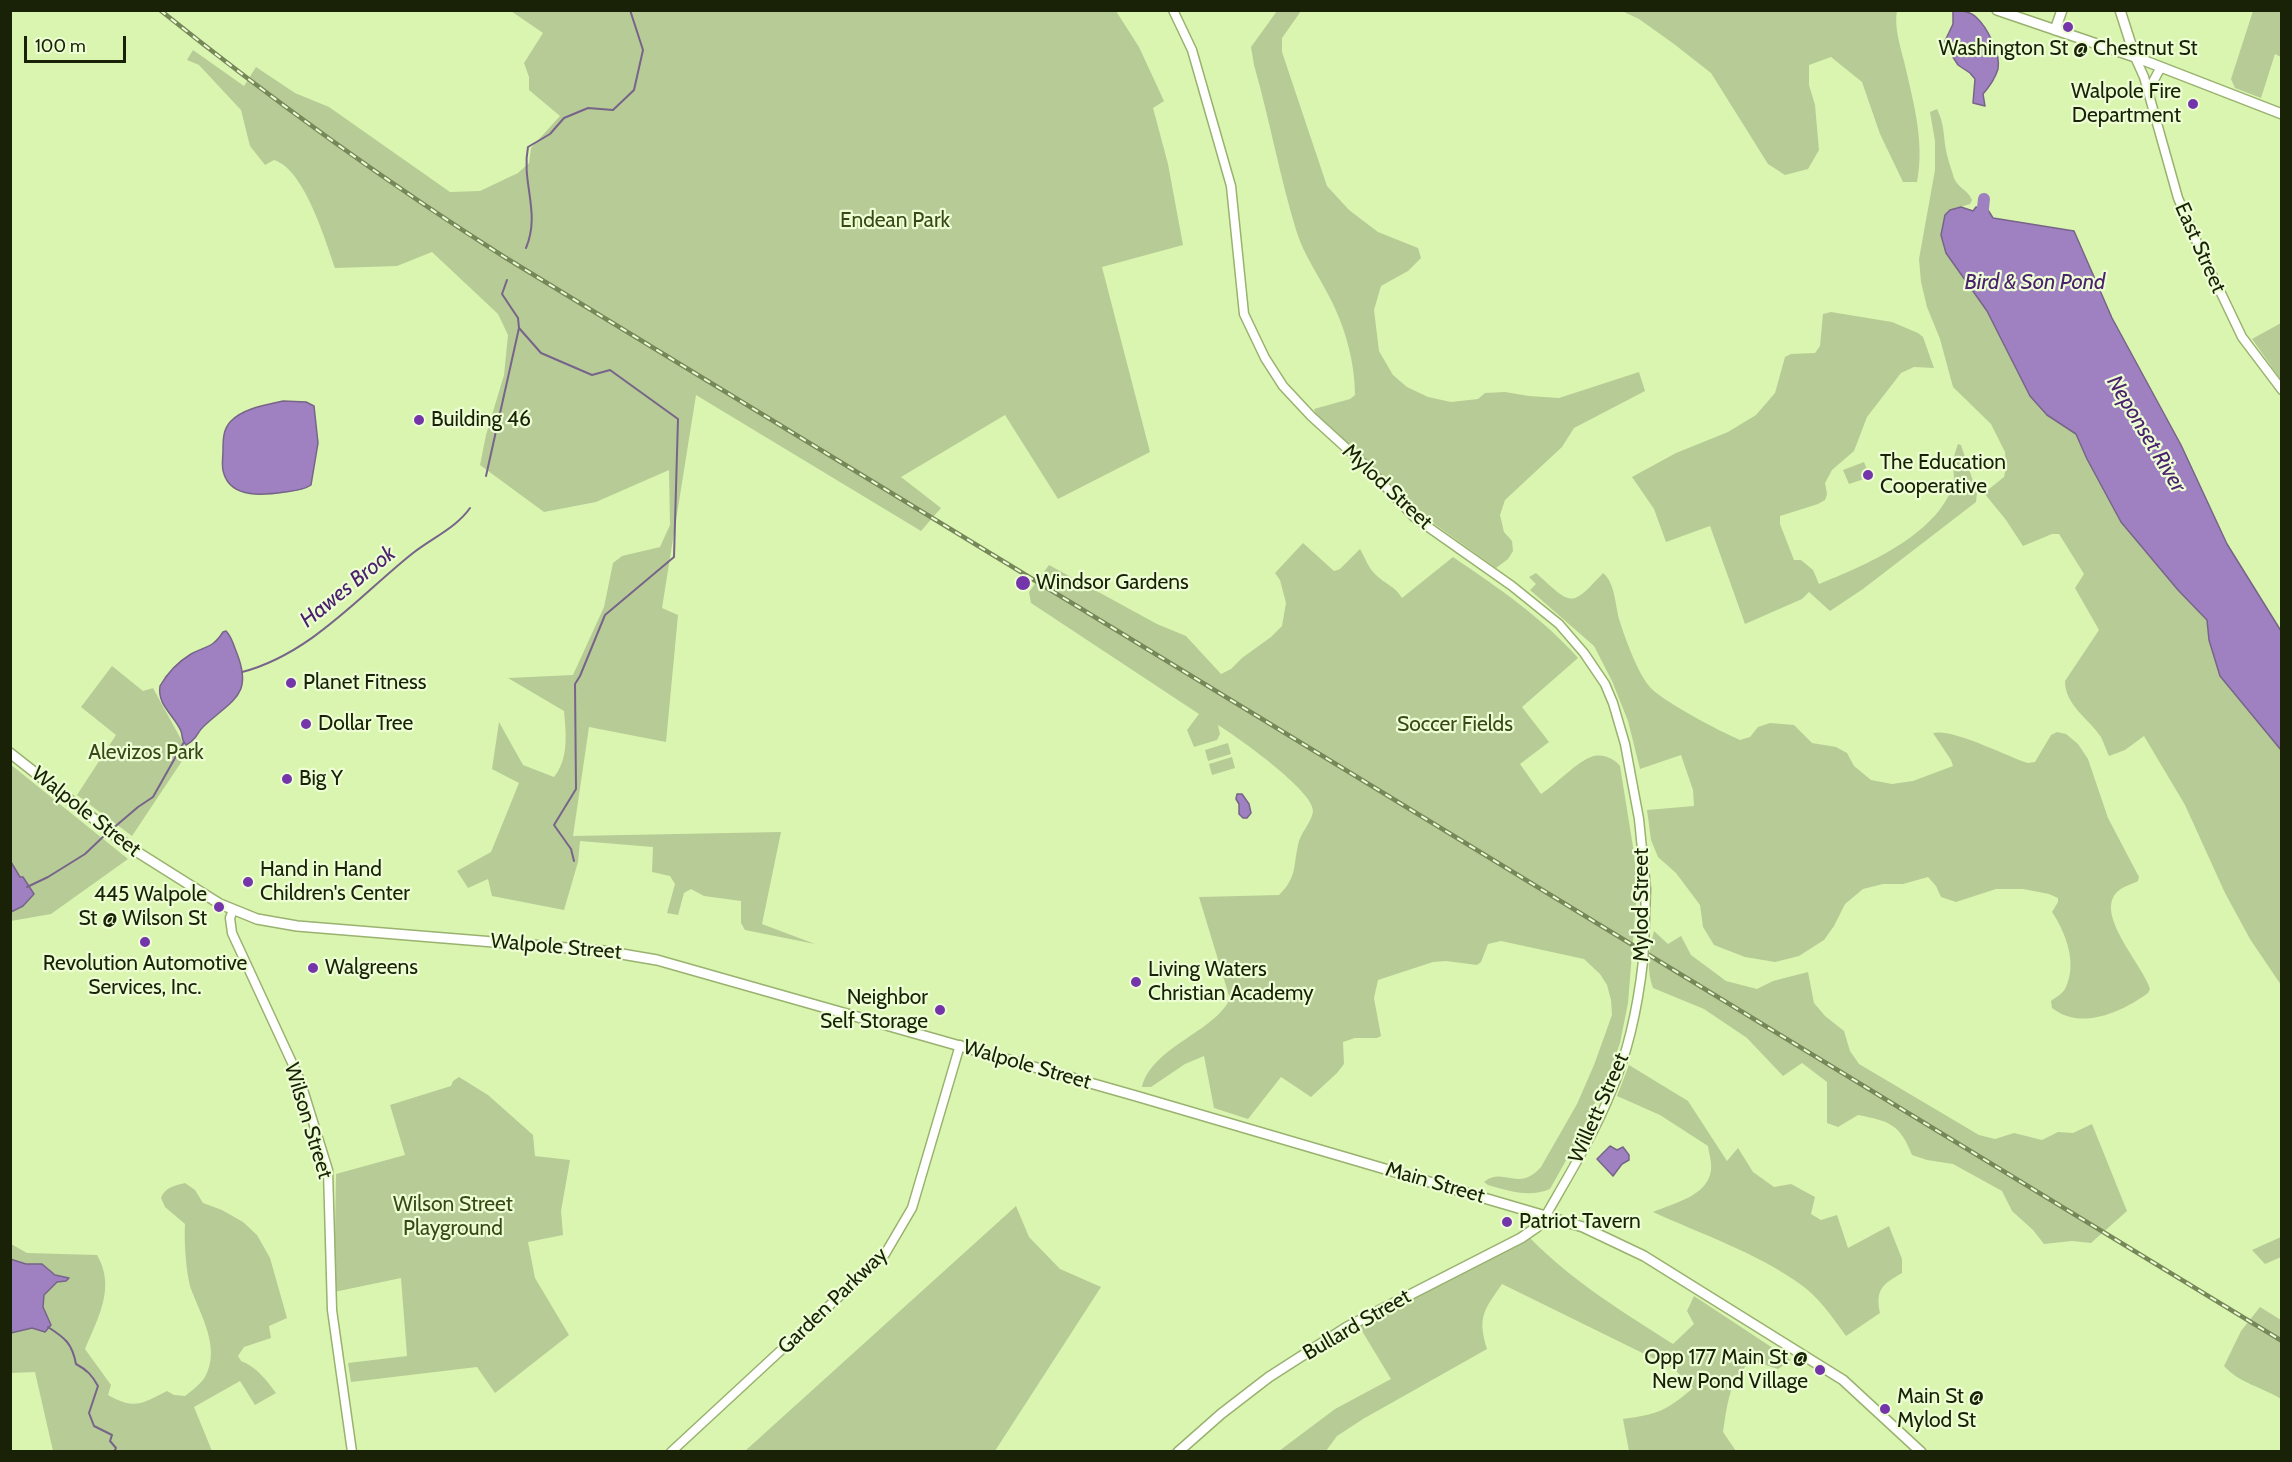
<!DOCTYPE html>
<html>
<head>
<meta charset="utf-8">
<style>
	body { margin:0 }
	#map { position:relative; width:2292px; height:1462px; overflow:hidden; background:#daf5af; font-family:Cabin,sans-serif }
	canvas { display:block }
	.frame { position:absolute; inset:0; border:12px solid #192207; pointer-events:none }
	.scale { position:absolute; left:24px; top:36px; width:102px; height:27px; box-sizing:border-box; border:3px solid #192207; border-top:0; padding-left:8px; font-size:18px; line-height:21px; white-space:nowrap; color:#192207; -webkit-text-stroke:4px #edfed4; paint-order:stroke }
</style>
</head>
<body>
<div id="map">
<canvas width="2292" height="1462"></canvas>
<div class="frame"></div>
<div class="scale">100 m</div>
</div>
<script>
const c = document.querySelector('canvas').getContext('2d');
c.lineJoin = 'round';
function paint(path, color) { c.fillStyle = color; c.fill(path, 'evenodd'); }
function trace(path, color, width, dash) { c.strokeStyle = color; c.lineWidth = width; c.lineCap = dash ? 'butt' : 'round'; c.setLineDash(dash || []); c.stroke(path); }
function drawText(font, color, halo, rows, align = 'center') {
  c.font = font + ' Cabin,sans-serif'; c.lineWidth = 4.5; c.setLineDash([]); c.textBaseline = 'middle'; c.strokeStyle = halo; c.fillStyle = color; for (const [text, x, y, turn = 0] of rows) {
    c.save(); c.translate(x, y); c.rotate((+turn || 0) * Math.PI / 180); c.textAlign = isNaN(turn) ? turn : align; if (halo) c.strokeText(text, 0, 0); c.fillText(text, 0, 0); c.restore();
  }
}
paint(new Path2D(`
	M 511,11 L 1116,11 L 1139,47 L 1164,101 L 1153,108 L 1168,164 L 1183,245 L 1102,267 L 1150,452 L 1058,499 L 1005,415 L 901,477 L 941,508 L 921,531 L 696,395 L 662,608 L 678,615 L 666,742 L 589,727 L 573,836 L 781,832 L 762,924 L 815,944 L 745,930 L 741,923 L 741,901 L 704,896 L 691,889 L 684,893 L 678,915 L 667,913 L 675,884 L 670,876 L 652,872 L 653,847 L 580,841 L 578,862 L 564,910 L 492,896 L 488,879 L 468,888 L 457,871 L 491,852 L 519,783 L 492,769 L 499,722 L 523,765 L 554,777 C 569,758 566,734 564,711 L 508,678 L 573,675 L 604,607 L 613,563 L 622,556 L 660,547 L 670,525 L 669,470 L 596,502 L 544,512 L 480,465 L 486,435 L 504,375 L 508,335 L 498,314 L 432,252 L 397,266 L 335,268 C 325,239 304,169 274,160 L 265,165 L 250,146 L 241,110 L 199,65 L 187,60 L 193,50 L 244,86 L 256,67 L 295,93 L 329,107 L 450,192 L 480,191 L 518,173 L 529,163 L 531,148 L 560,116 L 529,90 L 529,77 L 524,63 L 543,33 Z
	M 1277,11 L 1301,11 L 1282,38 L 1282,52 L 1327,186 L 1349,210 L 1378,232 L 1418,248 L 1421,258 L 1408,271 L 1381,286 L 1374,310 L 1379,351 L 1393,375 L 1407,387 L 1428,397 L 1451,402 L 1478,399 L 1485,393 L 1505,392 L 1529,396 L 1559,398 L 1639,372 L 1645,391 L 1574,428 L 1562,447 L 1505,500 L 1500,515 L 1504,532 L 1512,541 L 1513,551 L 1508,559 L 1496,568 L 1433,523 L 1316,415 L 1314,409 L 1350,399 L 1355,395 C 1355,362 1345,327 1330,298 C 1319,276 1305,257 1297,233 C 1280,178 1270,121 1254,65 L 1251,47 Z
	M 1622,11 L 1897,11 C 1894,26 1900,46 1904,61 C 1913,101 1925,141 1917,182 L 1903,182 L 1880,134 L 1862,82 L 1831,57 L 1809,65 L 1809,85 L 1815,105 L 1819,150 L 1808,169 L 1785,175 L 1768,164 L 1711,73 L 1674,44 L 1639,19 Z
	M 2253,11 L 2281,11 L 2281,57 L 2275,54 L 2261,98 L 2235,88 L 2231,79 Z
	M 1937,109 C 1945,124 1943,139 1947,155 C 1949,163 1952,171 1954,178 C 1958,188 1968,190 1972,200 L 1970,204 L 1950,210 L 1945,215 L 1946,253 L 1987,311 L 2007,350 L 2047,415 L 2076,434 L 2087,459 L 2142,548 L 2207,620 L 2209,640 L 2281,750 L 2281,985 L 2250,939 L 2225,893 L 2185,805 L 2144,736 L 2125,750 L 2109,756 C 2106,750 2104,743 2101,737 C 2088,718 2065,705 2065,681 L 2099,630 L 2075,588 L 2084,574 L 2059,534 L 2052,534 L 2023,546 L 2006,520 L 1984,493 L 2004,477 L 2006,468 L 2005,452 L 1991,424 L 1953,387 L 1940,339 L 1927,307 L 1921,282 L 1919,259 L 1935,170 L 1935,141 L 1930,112 Z
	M 1831,312 L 1892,322 L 1918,333 L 1923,337 L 1934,368 L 1914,367 L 1901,373 L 1867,417 L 1854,451 L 1832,470 L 1825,483 L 1827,494 L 1825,500 L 1818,504 L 1780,516 L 1780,524 L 1794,560 L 1801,560 L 1813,570 L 1819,584 C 1864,566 1937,535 1953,485 C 1955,477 1953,469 1953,462 C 1954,456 1956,449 1958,444 L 1961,445 L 1977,493 L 1976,502 L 1863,589 L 1830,611 L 1809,592 L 1802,599 L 1745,624 L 1710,526 L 1666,542 L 1654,509 L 1632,477 L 1676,453 L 1728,432 L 1756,415 L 1775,393 L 1785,357 L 1791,354 L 1815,353 L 1820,346 L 1823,314 Z
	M 2281,323 L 2281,380 L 2252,339 Z
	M 1864,462 L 1870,477 L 1849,484 L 1843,470 Z
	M 1303,543 L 1334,571 L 1340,569 L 1360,549 C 1365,558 1369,569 1376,575 C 1385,584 1395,586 1402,598 L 1453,557 C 1497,587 1543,618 1578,658 L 1522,707 L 1549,742 L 1520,764 L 1541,794 C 1554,786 1578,761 1591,757 C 1601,753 1614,758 1620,766 L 1634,853 L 1637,891 L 1628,1003 L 1620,1043 L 1612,1066 L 1578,1139 L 1550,1189 C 1529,1198 1509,1191 1488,1185 L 1484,1182 C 1504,1166 1518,1193 1541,1167 L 1577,1104 L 1594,1065 L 1612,1015 L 1611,1000 L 1607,985 L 1600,974 L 1584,959 L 1501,941 L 1488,944 L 1481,962 L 1477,965 L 1446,961 L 1433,962 L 1378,980 L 1374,998 L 1381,1036 L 1377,1038 L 1355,1038 L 1343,1042 L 1344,1064 L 1337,1073 L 1311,1097 L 1281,1077 L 1248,1119 L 1214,1108 L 1204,1056 L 1185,1064 L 1151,1087 L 1142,1087 C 1152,1047 1214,1032 1230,999 L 1199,897 L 1279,895 C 1297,877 1293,868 1298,845 C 1300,833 1312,822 1313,811 C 1314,791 1236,736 1218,725 L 1220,734 L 1217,740 L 1194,747 L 1187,730 L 1199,714 L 1031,603 L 1029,592 L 1049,565 L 1157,624 L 1186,636 L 1221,674 L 1231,669 L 1242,658 L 1271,637 L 1282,626 L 1286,603 L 1280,580 L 1275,573 Z
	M 1536,573 C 1572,605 1570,609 1603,573 C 1615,583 1615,603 1619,619 C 1625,638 1637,671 1649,686 C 1661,701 1720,731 1740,740 L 1750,737 L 1758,727 L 1770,723 L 1794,725 L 1812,743 L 1836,747 L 1847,753 L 1854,766 L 1871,780 L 1892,784 L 1913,781 L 1953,766 L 1951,760 L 1933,733 C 1953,728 2006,756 2028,763 L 2035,762 L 2051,735 L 2057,732 L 2066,734 L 2078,744 L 2088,759 L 2108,818 L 2139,877 L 2138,881 C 2132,884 2122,887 2117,892 C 2094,915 2144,966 2150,989 L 2148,993 C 2122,1012 2081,1031 2052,1008 L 2051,1001 C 2056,997 2062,994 2065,989 C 2078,964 2066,933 2052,912 L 2058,902 L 2058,898 L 2049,894 L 2023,889 L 1996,889 L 1956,902 L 1941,897 L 1936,886 L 1928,877 L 1903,884 L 1883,884 L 1863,889 L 1845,904 L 1834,926 L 1824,940 L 1799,956 L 1775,962 L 1745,957 L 1714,945 L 1703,927 L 1700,905 L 1676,873 L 1658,857 L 1651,840 L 1647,810 L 1694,806 L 1693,790 L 1681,755 L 1640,769 L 1628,721 L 1612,681 L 1594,646 L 1530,590 L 1536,584 L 1529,577 Z
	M 112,666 L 143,691 L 153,688 L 188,752 L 132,836 L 77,795 L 116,735 L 81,707 Z
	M 1228,743 L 1231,754 L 1208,761 L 1205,750 Z
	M 1232,757 L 1235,768 L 1212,775 L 1209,764 Z
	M 10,764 L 128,859 L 51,914 L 11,921 Z
	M 1654,931 L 1668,944 L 1681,936 L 1691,955 L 1726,981 L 1757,989 L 1773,981 L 1808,972 L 1814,1003 L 1825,1016 L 1844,1031 L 1850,1051 L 1859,1064 L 1979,1135 L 1995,1139 L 2014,1133 L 2042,1140 L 2058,1132 L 2073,1133 L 2092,1124 L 2127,1211 L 2091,1243 L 2072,1241 L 2044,1244 L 2033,1230 L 2012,1211 L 2002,1191 L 1953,1164 L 1927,1160 L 1912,1155 C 1900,1124 1889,1121 1858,1115 L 1838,1127 L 1827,1123 L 1827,1082 L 1802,1063 L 1783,1076 L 1747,1038 L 1704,1009 L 1653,988 C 1646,970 1649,949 1654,931 Z
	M 1629,1065 L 1688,1101 L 1727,1161 L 1738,1148 L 1753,1172 L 1774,1187 L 1791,1184 L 1815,1197 L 1811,1214 L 1821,1220 L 1837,1215 L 1848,1248 L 1889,1226 L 1902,1259 L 1902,1273 C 1883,1284 1875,1289 1880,1313 L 1846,1336 C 1833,1318 1818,1296 1800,1284 C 1759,1254 1699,1233 1653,1212 C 1674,1203 1708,1196 1711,1170 C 1712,1162 1709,1154 1708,1146 L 1660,1115 L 1617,1096 Z
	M 459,1077 L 488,1095 L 533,1135 L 535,1156 L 570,1160 L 561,1211 L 563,1235 L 528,1242 L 535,1278 L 569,1335 L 495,1393 L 477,1367 L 351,1382 L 348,1363 L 407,1356 L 401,1278 L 334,1292 L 336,1174 L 405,1155 L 390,1105 L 451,1086 L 453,1081 Z
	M 185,1183 L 195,1190 L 203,1203 L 222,1210 L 243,1222 L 257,1235 L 270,1258 L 287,1318 L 269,1326 L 271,1338 L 244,1347 L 238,1356 L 241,1361 C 257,1367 266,1380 276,1393 L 255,1405 L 240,1381 L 194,1407 L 212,1451 L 53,1451 L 35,1372 L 11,1373 L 11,1244 L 27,1253 L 97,1255 C 116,1287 98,1318 85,1349 L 111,1385 L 108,1395 C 135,1410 141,1404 167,1391 L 174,1395 L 185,1396 C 191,1391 201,1384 205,1377 C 221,1348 201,1316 191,1289 C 186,1273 184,1241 185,1224 L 165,1207 L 161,1198 C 165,1187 174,1186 185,1183 Z
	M 1016,1206 L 1029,1237 L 1060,1269 L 1101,1287 L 995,1451 L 745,1451 Z
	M 2281,1237 L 2281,1257 L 2265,1264 L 2252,1250 Z
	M 1530,1238 C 1572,1281 1623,1312 1673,1344 L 1694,1324 L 1687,1311 L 1694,1296 L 1791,1360 L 1778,1369 L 1753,1361 C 1729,1375 1727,1408 1723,1432 L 1736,1451 L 1629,1451 L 1623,1419 C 1659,1414 1666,1411 1693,1388 L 1673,1368 L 1502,1284 C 1484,1310 1477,1317 1487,1349 L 1363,1419 L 1337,1436 L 1326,1451 L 1279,1451 L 1335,1409 L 1391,1379 L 1359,1326 Z
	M 2260,1307 L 2281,1320 L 2281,1399 C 2262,1387 2239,1383 2224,1366 L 2241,1331 Z`), '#b7cb97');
const water = new Path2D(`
	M 1953,11 C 1961,10 1971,12 1976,17 C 1987,27 2001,54 1998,69 C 1995,79 1990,86 1983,94 L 1985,106 L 1973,103 L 1975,79 L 1970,73 L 1958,65 L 1944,43 L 1953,24 Z
	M 1961,207 L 1973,211 L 1976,207 L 1988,210 L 1993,218 L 2074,231 L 2112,318 L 2181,445 L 2227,544 L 2281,631 L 2281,750 L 2220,676 L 2209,640 L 2207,620 L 2178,590 L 2121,522 L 2087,459 L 2076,434 L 2047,415 L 2030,396 L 1987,311 L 1946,253 L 1941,235 L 1945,215 L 1950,210 Z
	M 283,401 L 306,402 L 314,406 L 318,443 L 311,485 C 304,490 294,491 285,492 C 265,495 232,499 224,474 C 221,467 223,458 223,451 C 223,440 223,429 231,421 C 244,408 266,405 283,401 Z
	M 226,631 C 232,637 233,644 236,651 C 254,695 233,699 204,726 C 195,734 199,738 186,745 C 181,740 183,737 181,731 C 174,715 157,705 160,686 C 168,672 178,662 191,654 C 206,646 213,648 223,632 Z
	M 1237,794 L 1242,794 L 1249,804 L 1251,813 L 1247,818 L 1243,818 L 1239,814 L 1239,804 L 1236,799 Z
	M 11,862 L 20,877 L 23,877 L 34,894 L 23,906 L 11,912 Z
	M 1610,1146 L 1617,1150 L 1623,1147 L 1629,1155 L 1629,1160 L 1622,1164 L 1613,1176 L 1597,1159 Z
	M 10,1259 L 26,1264 L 42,1264 L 55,1275 L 69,1278 L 66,1281 L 57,1282 L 44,1295 L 43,1307 L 51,1325 L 45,1332 L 32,1328 L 11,1333 Z`);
paint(water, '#9f81c1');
trace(water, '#776489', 1.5);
trace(new Path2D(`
	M 526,248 C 541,212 521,183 528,147 L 550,134 L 564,118 L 588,108 L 613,110 L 634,90 L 643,50 L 630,10
	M 519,328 L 541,353 L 592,375 L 610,370 L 678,419 L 674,557 L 605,615 L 580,676 L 575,684 L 576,789 L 554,825 L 571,849 L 574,861
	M 486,476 L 519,328 L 518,318 L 502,294 L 507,280
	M 242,672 C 311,654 360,595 413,553 C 432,538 456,528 470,508
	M 111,830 L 138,807 L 153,797 L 184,742
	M 27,887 L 48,877 L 85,854 L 106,834
	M 48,1327 C 65,1338 72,1343 76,1364 C 87,1370 92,1375 98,1386 L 89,1413 L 94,1426 L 112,1435 L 110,1441 L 116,1448 L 114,1452`), '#776489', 2);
trace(new Path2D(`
	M 1981,225 L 1984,199`), '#9f81c1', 12);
const tertiary = new Path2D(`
	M 1173,10 L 1192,50 L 1231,186 L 1244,314 L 1265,358 L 1283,386 L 1311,416 L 1367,467 L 1414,517 L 1512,586 L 1559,624 L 1584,653 L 1605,684 L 1613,703 L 1625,744 L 1639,819 L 1646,889 L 1644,946
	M 2135,57 L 2144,77 L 2178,198 L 2198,245 L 2242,337 L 2282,390
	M 2148,91 L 2161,67
	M 233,910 L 230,918 L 232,933 L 300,1080 L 328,1170 L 332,1310 L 352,1452
	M 1546,1215 C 1569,1175 1594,1134 1611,1092 C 1629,1050 1638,1006 1643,961
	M 671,1452 L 885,1254 L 912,1208 L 960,1045`);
const secondary = new Path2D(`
	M 1997,10 L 2135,57 L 2282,114
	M 2120,10 L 2135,57
	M 2055,30 L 2062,10
	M 10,753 L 131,848 L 220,904 L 257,919 L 297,926 L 604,951 L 657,960 L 1136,1096 L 1583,1227 L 1644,1256 L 1843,1380 L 1921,1452
	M 1178,1452 L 1221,1414 L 1269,1377 L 1347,1327 L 1521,1238 L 1537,1227 L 1546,1215`);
trace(tertiary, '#99b26f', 11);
trace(secondary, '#99b26f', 12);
trace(tertiary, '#fff', 8);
trace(secondary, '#fff', 9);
const rail = new Path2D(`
	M 160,10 C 271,99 386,182 506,258 L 2282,1341`);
trace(rail, '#768758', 4.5);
trace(rail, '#edfed4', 2, [7]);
const tertiaryBridge = new Path2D(`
	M 1643,961 L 1644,946`);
trace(tertiaryBridge, '#99b26f', 11, []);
trace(tertiaryBridge, '#fff', 8);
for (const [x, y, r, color] of [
	[2068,27,6,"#7435aa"],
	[2193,104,6,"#7435aa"],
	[419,420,6,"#7435aa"],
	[1868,475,6,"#7435aa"],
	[1023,583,8,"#7435aa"],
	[291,683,6,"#7435aa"],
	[306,724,6,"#7435aa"],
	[287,779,6,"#7435aa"],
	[248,882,6,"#7435aa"],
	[219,907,6,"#7435aa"],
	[145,942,6,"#7435aa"],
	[313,968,6,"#7435aa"],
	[1136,982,6,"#7435aa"],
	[940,1010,6,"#7435aa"],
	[1507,1222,6,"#7435aa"],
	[1820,1370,6,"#7435aa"],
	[1885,1409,6,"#7435aa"]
]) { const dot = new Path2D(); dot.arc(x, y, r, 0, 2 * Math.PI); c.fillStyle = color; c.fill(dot); trace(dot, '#edfed4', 2); }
drawText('21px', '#192207', '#edfed4', [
	["Washington St @ Chestnut St",2068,49,"center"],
	["Walpole Fire",2181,92,"right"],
	["Department",2181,116,"right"],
	["Building 46",431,420],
	["The Education",1880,463],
	["Cooperative",1880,487],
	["Windsor Gardens",1036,583],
	["Planet Fitness",303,683],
	["Dollar Tree",318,724],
	["Big Y",299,779],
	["Hand in Hand",260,870],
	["Children's Center",260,894],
	["445 Walpole",207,895,"right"],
	["St @ Wilson St",207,919,"right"],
	["Revolution Automotive",145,964,"center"],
	["Services, Inc.",145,988,"center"],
	["Walgreens",325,968],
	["Living Waters",1148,970],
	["Christian Academy",1148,994],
	["Neighbor",928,998,"right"],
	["Self Storage",928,1022,"right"],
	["Patriot Tavern",1519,1222],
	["Opp 177 Main St @",1808,1358,"right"],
	["New Pond Village",1808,1382,"right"],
	["Main St @",1897,1397],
	["Mylod St",1897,1421]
], 'left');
drawText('21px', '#394916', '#edfed4', [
	["Endean Park",895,221],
	["Soccer Fields",1455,725],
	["Alevizos Park",146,753],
	["Wilson Street",453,1205],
	["Playground",453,1229]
]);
drawText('21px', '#192207', '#edfed4', [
	["East Street",2200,248,66],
	["Mylod Street",1387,487,43],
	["Walpole Street",86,812,38],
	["Mylod Street",1642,905,-90],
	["Walpole Street",556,947,5],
	["Walpole Street",1027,1065,16],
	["Willett Street",1599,1108,-66],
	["Wilson Street",308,1121,73],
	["Main Street",1435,1183,16],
	["Garden Parkway",833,1301,-44],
	["Bullard Street",1357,1325,-30]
]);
drawText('italic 22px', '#4a216d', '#edfed4', [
	["Bird & Son Pond",2035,283],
	["Neponset River",2146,434,59],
	["Hawes Brook",348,587,-39]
]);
</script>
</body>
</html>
